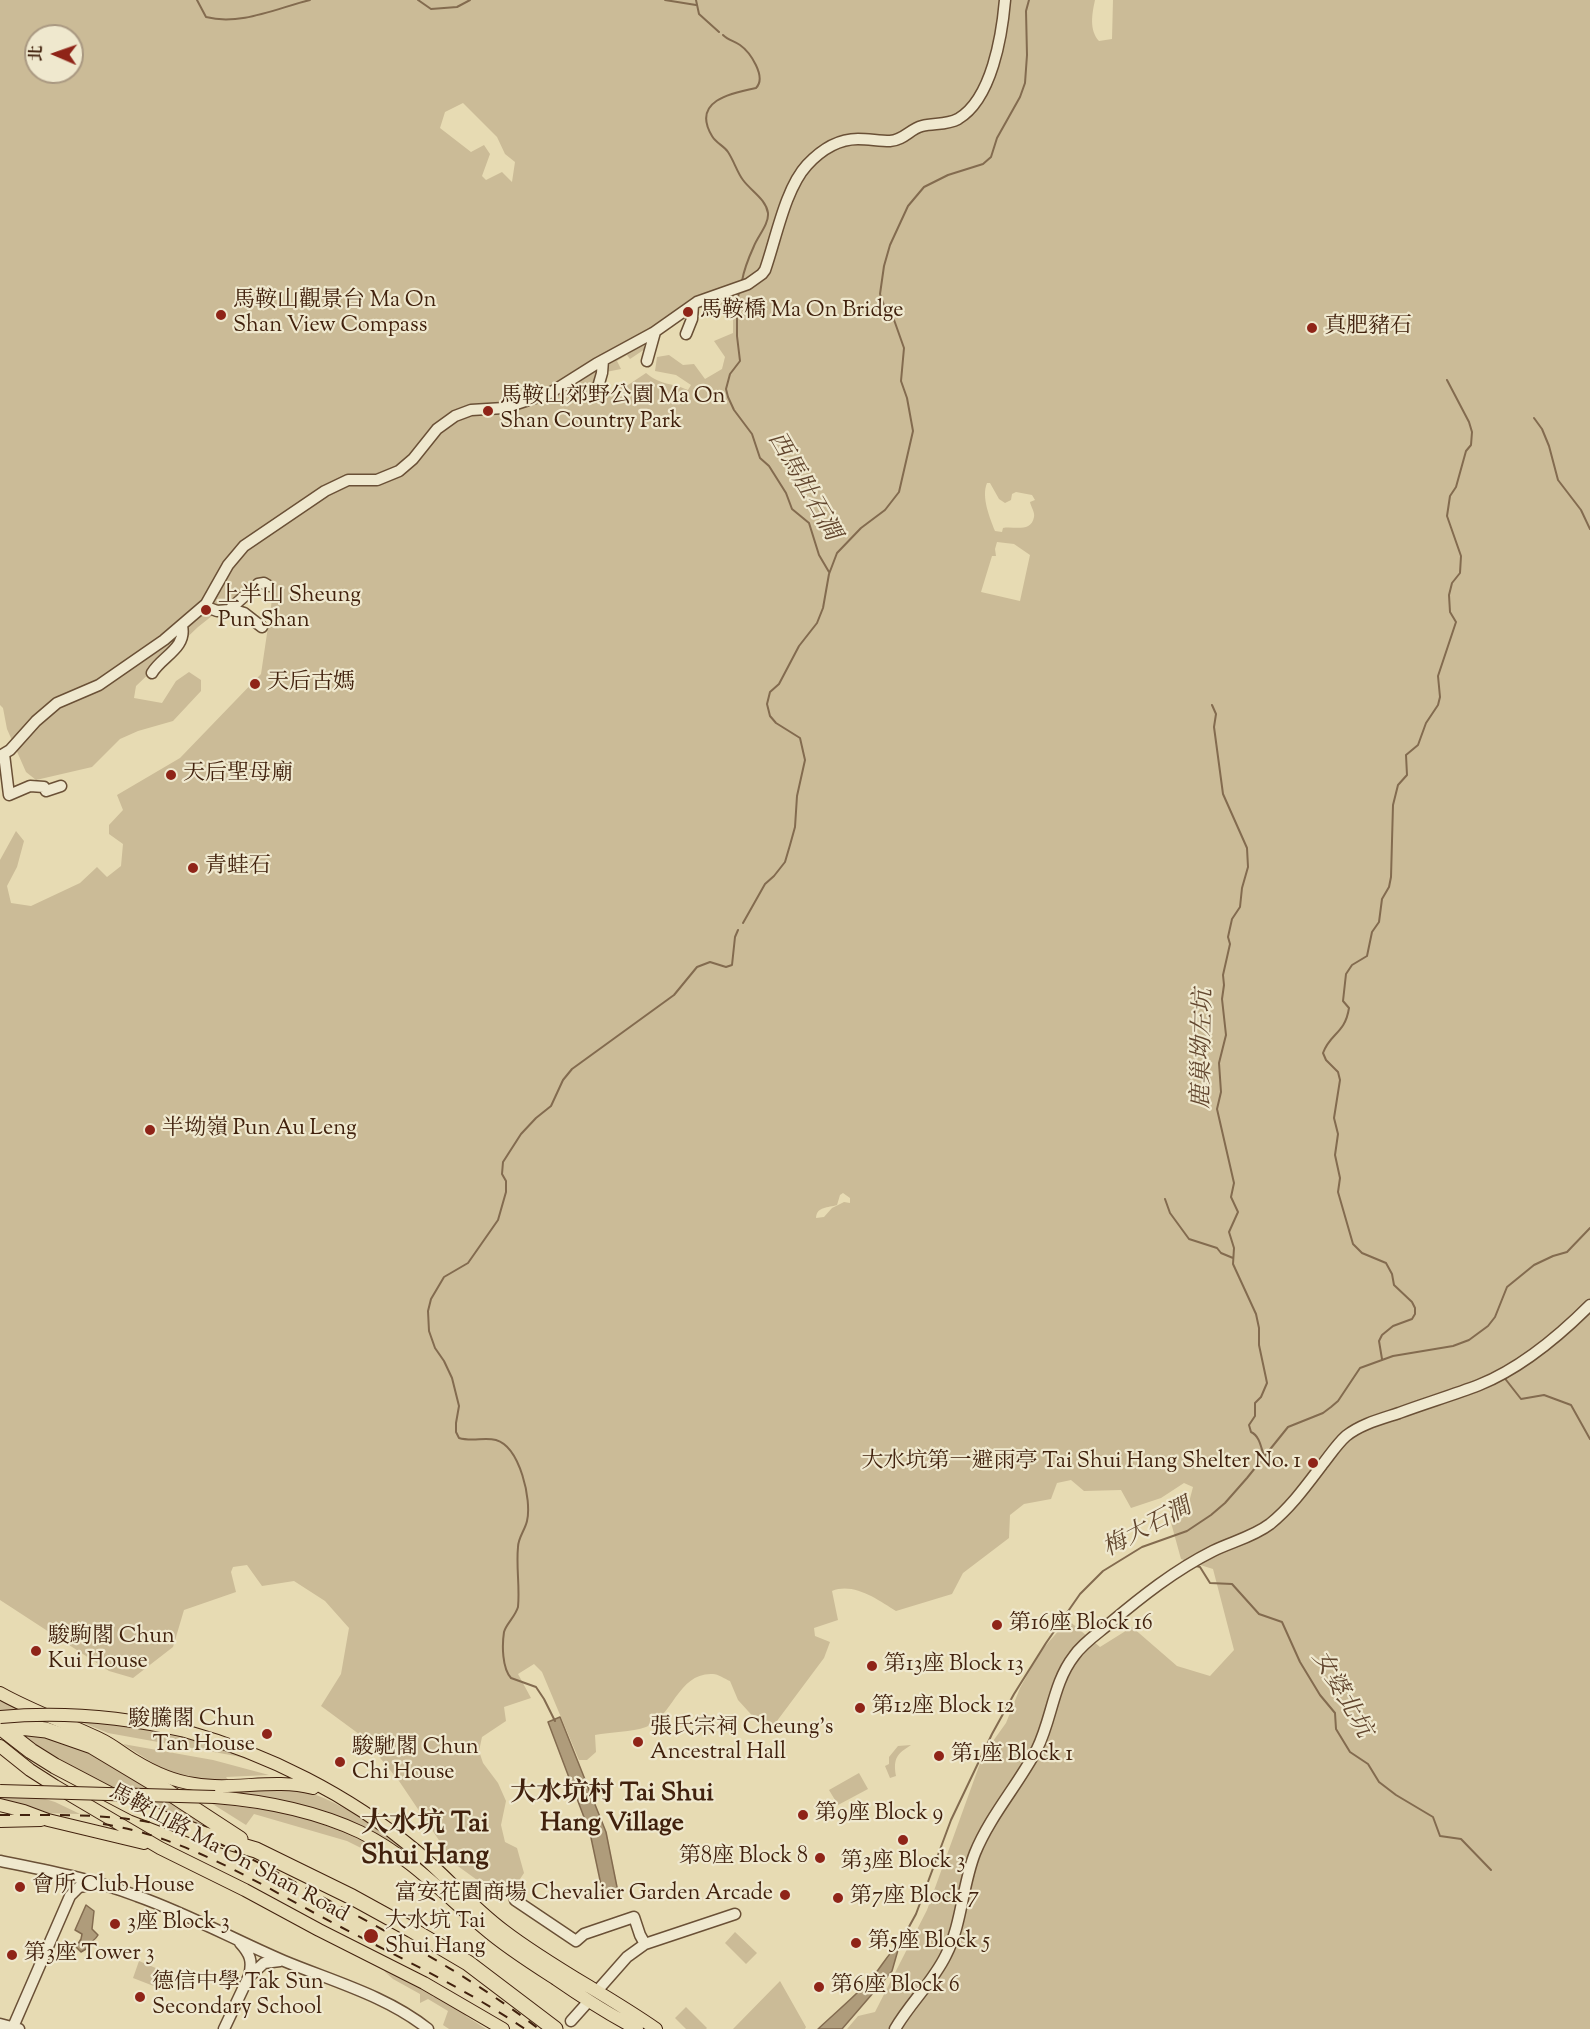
<!DOCTYPE html>
<html>
<head>
<meta charset="utf-8">
<style>
	body { margin:0 }
	#map { position:relative; width:1590px; height:2029px; overflow:hidden; background:#e7dbb3; font-family:"Sorts Mill Goudy","Noto Serif TC",serif }
	canvas { display:block }
	.north { position:absolute; left:24px; top:24px; width:60px; height:60px; box-sizing:border-box; background:#efe8ce; border:2px solid #a99881; border-radius:50%; rotate:272deg; font-size:16px; font-weight:700; line-height:24px; text-align:center; color:#41210d }
	.north::after { content:''; display:block; margin:auto; width:21px; height:27px; background:#8f2418; clip-path:polygon(50% 0,100% 100%,50% 72%,0 100%) }
</style>
</head>
<body>
<div id="map">
<canvas width="1590" height="2029"></canvas>
<div class="north">北</div>
</div>
<script>
const c = document.querySelector('canvas').getContext('2d');
c.lineJoin = 'round';
function paint(path, color) { c.fillStyle = color; c.fill(path, 'evenodd'); }
function trace(path, color, width, dash) { c.strokeStyle = color; c.lineWidth = width; c.lineCap = dash ? 'butt' : 'round'; c.setLineDash(dash || []); c.stroke(path); }
function drawText(font, color, halo, rows, align = 'center') {
  c.font = font + ' "Sorts Mill Goudy","Noto Serif TC",serif'; c.lineWidth = 4.5; c.setLineDash([]); c.textBaseline = 'middle'; c.strokeStyle = halo; c.fillStyle = color; for (const [text, x, y, turn = 0] of rows) {
    c.save(); c.translate(x, y); c.rotate((+turn || 0) * Math.PI / 180); c.textAlign = isNaN(turn) ? turn : align; if (halo) c.strokeText(text, 0, 0); c.fillText(text, 0, 0); c.restore();
  }
}
paint(new Path2D(`
	M 0,0 L 1095,0 C 1092,14 1089,30 1099,41 L 1112,39 L 1113,0 L 1590,0 L 1590,2029 L 847,2029 L 858,2016 L 875,2012 L 927,1910 L 983,1755 L 1006,1723 L 1020,1688 L 1040,1652 L 1068,1620 L 1100,1647 L 1132,1627 L 1177,1666 L 1210,1676 L 1234,1650 L 1213,1569 L 1181,1559 L 1170,1519 L 1188,1506 L 1193,1487 L 1184,1483 L 1161,1498 L 1131,1508 L 1121,1490 L 1084,1491 L 1071,1480 L 1057,1483 L 1051,1499 L 1024,1504 L 1010,1515 L 1009,1538 L 963,1573 L 952,1594 L 896,1611 C 878,1600 854,1582 832,1591 L 838,1620 L 814,1628 L 815,1636 L 830,1642 L 824,1658 L 768,1733 L 738,1700 L 730,1681 C 725,1679 718,1674 713,1674 C 678,1672 673,1717 646,1727 C 632,1732 610,1732 595,1735 L 596,1752 L 587,1760 L 579,1760 L 542,1672 L 534,1664 L 518,1674 L 531,1698 L 504,1707 L 506,1721 L 482,1737 L 479,1751 L 483,1763 L 498,1783 L 506,1801 L 501,1825 L 505,1842 L 517,1848 L 524,1873 L 514,1888 L 495,1893 L 455,1864 L 399,1781 L 363,1737 L 321,1706 L 341,1674 L 349,1628 L 325,1601 L 294,1581 L 262,1586 L 247,1565 L 233,1567 L 231,1572 L 236,1592 L 184,1610 L 173,1647 L 133,1678 L 109,1671 L 0,1600 L 0,860 L 16,831 L 24,841 L 17,867 L 7,886 L 11,903 L 31,906 L 80,883 L 97,867 L 107,877 L 121,866 L 123,844 L 109,834 L 109,825 L 123,810 L 117,795 L 180,758 L 261,674 L 273,593 L 261,577 L 198,627 L 136,686 L 134,698 L 162,703 L 176,681 L 189,672 L 201,680 L 201,691 L 173,721 L 138,731 L 120,739 L 92,767 L 36,780 L 26,772 L 7,729 L 3,708 L 0,705 ZM 36,36 L 72,36 L 72,72 L 36,72 ZM 463,103 L 497,137 L 505,154 L 515,162 L 512,182 L 502,172 L 486,180 L 482,176 L 490,154 L 484,145 L 471,152 L 440,128 L 445,112 ZM 716,301 L 733,317 L 733,333 L 714,341 L 725,357 L 722,369 L 705,379 L 694,364 L 683,365 L 669,355 L 657,357 L 655,371 L 676,375 L 691,385 L 688,390 C 670,382 662,386 646,373 L 628,385 L 624,384 L 611,393 L 596,394 L 596,379 L 606,372 L 621,369 L 617,361 L 627,355 L 630,359 L 645,349 L 643,343 L 699,306 L 709,305 ZM 987,483 L 990,483 L 999,499 L 1005,503 L 1011,500 L 1012,494 L 1016,492 L 1032,495 L 1035,500 L 1030,502 C 1031,507 1035,512 1034,517 C 1031,533 1014,526 1003,528 L 1002,532 L 995,531 C 990,518 981,497 987,483 ZM 997,542 L 1014,544 L 1030,555 L 1020,601 L 981,592 L 992,556 L 996,556 L 995,549 ZM 843,1193 L 850,1198 L 850,1203 L 844,1202 L 832,1208 L 824,1217 L 816,1218 C 817,1206 828,1208 837,1205 L 840,1195 Z
	M 0,1699 L 22,1712 L 63,1729 L 92,1751 L 202,1822 L 200,1826 C 127,1797 64,1766 0,1720 Z
	M 74,1719 C 143,1727 208,1741 273,1767 L 236,1756 L 108,1733 Z
	M 123,1744 L 213,1760 L 269,1775 L 226,1777 L 229,1781 L 197,1780 L 167,1772 Z
	M 911,1745 C 897,1754 893,1758 896,1776 L 890,1778 L 885,1766 L 889,1764 L 889,1757 L 898,1746 Z
	M 859,1773 L 868,1789 L 838,1805 L 829,1790 Z
	M 0,1785 L 55,1802 L 80,1814 L 0,1812 Z
	M 189,1787 L 302,1790 C 344,1803 379,1829 414,1856 L 412,1857 L 375,1834 L 295,1803 L 269,1798 L 196,1791 Z
	M 211,1803 L 281,1812 L 315,1821 L 383,1849 L 379,1857 L 347,1841 L 254,1814 L 246,1825 Z
	M 735,1932 L 757,1953 L 746,1964 L 725,1943 Z
	M 139,1961 L 170,1974 L 164,1990 L 133,1978 Z
	M 386,1969 L 431,1993 L 433,1997 L 439,1996 L 465,2012 L 466,2016 L 486,2029 L 449,2029 L 443,2025 L 448,2011 L 428,1999 L 420,2003 L 420,1994 L 393,1979 L 384,1971 Z
	M 780,1981 L 806,2027 L 805,2029 L 733,2029 Z
	M 686,2007 L 707,2028 L 706,2029 L 686,2029 L 675,2018 Z`), '#cbbb97');
const water = new Path2D(`
	M 560,1717 L 606,1832 L 619,1897 L 604,1899 L 590,1833 L 548,1722 Z
	M 86,1905 L 94,1911 L 92,1929 L 98,1935 C 95,1941 89,1942 86,1949 L 81,1952 L 76,1947 L 81,1939 L 82,1934 L 75,1930 Z
	M 900,1943 L 892,1971 L 842,2029 L 818,2029 C 835,2013 854,1997 870,1980 C 881,1968 888,1953 900,1943 Z`);
paint(water, '#af9c7b');
trace(water, '#836b4f', 1.5);
trace(new Path2D(`
	M 197,0 L 206,17 C 240,26 277,8 310,0
	M 418,0 L 431,9 L 457,7 L 470,0
	M 665,0 L 696,5
	M 696,0 L 699,14 L 719,32
	M 723,35 C 728,40 734,41 740,45 C 750,52 767,77 756,88 C 731,93 691,101 712,136 C 716,143 724,146 728,152 C 734,161 737,172 743,180 C 751,191 766,199 768,213 C 769,224 758,236 754,246 C 749,257 744,269 742,281
	M 739,292 L 737,303 L 737,336 L 740,361 L 730,374 L 726,389 L 728,397 L 734,410 L 752,434 L 760,458 L 769,466 L 786,493 L 792,509 L 809,523 L 819,555 L 829,572
	M 1534,418 L 1542,429 L 1549,446 L 1558,480 L 1581,510 L 1590,529
	M 1212,705 L 1216,714 L 1214,727 L 1223,794 L 1247,848 L 1248,867 L 1242,888 L 1240,907 L 1232,919 L 1228,937 L 1230,944 L 1223,975 L 1224,985 L 1222,999 L 1226,1035 L 1219,1063 L 1221,1092 L 1217,1109 L 1234,1183 L 1231,1197 L 1238,1212 L 1229,1232 L 1234,1248 L 1233,1264 L 1256,1314 L 1259,1328 L 1259,1345 L 1266,1378 L 1267,1383 L 1261,1397 L 1255,1403 L 1255,1416 L 1249,1425 L 1251,1432 C 1260,1436 1261,1448 1264,1456
	M 743,923 L 765,884 L 774,876 L 785,862 L 790,845 L 795,827 L 797,796 L 805,760 L 800,738 L 776,723 L 770,716 L 767,704 L 770,692 L 779,684 L 799,646 L 817,623 L 823,608 L 829,574 L 837,553 L 861,528 L 885,510 L 899,492 L 913,431 L 907,398 L 901,381 L 904,348 L 893,317 L 886,311 L 880,294 L 884,266 L 890,245 L 908,206 L 924,187 L 948,175 L 983,164 L 991,157 L 997,138 L 1020,97 L 1025,83 L 1027,55 L 1026,11 L 1029,0
	M 1165,1199 L 1170,1213 L 1189,1239 L 1217,1248 L 1221,1253 L 1233,1258
	M 1382,1359 L 1379,1341 L 1382,1335 L 1393,1326 L 1412,1319 L 1415,1314 L 1415,1308 L 1412,1302 L 1394,1285 L 1392,1274 L 1386,1263 L 1362,1253 L 1353,1244 L 1338,1192 L 1340,1178 L 1335,1155 L 1338,1134 L 1334,1118 L 1340,1080 L 1338,1072 L 1326,1060 L 1323,1053 C 1330,1033 1345,1034 1349,1008 L 1343,1001 L 1346,974 L 1352,965 L 1367,956 L 1372,932 L 1379,922 L 1382,899 L 1389,887 L 1391,877 L 1393,805 L 1398,785 L 1407,775 L 1406,755 L 1418,745 L 1426,723 L 1438,705 L 1440,697 L 1438,676 L 1456,622 L 1450,612 L 1449,595 L 1452,583 L 1460,573 L 1461,556 L 1447,516 L 1450,496 L 1456,487 L 1466,451 L 1471,445 L 1472,432 L 1469,422 L 1447,380
	M 1503,1376 L 1521,1399 L 1544,1395 L 1571,1405 L 1590,1439
	M 1196,1566 L 1200,1567 L 1210,1583 L 1232,1584 L 1259,1614 L 1282,1622 L 1300,1662 L 1320,1695 L 1335,1713 L 1336,1729 L 1350,1752 L 1368,1764 L 1379,1782 L 1396,1795 L 1433,1817 L 1440,1836 L 1461,1839 L 1491,1870
	M 555,1721 L 544,1699 L 536,1687 L 511,1678 C 502,1668 502,1645 504,1632 C 506,1624 515,1617 518,1607 C 520,1587 516,1567 518,1547 C 518,1538 525,1530 527,1521 C 532,1500 520,1447 496,1440 C 484,1437 472,1442 459,1438 L 456,1432 L 456,1423 L 459,1406 L 452,1378 L 444,1361 L 435,1348 L 429,1331 L 428,1311 L 431,1299 L 444,1277 L 468,1263 L 498,1220 L 506,1192 L 506,1181 L 502,1174 L 503,1162 L 521,1134 L 536,1118 L 551,1106 L 563,1080 L 572,1069 L 674,995 L 697,967 L 710,962 L 726,967 L 732,965 L 735,937 L 738,930
	M 899,1945 L 916,1914 L 951,1820 L 992,1734 L 1014,1694 L 1046,1643 L 1080,1594 L 1103,1571 L 1142,1547 L 1187,1531 L 1211,1515 L 1225,1503 L 1247,1478 L 1288,1427 L 1323,1413 L 1331,1407 L 1338,1401 L 1360,1368 L 1393,1356 L 1453,1346 L 1469,1340 L 1488,1326 L 1495,1317 L 1507,1287 L 1534,1265 L 1553,1256 L 1567,1252 L 1590,1228`), '#836b4f', 2);
const minor = new Path2D(`
	M 686,334 L 692,319 L 693,305
	M 647,361 L 655,332
	M 598,387 L 602,373 L 603,360
	M 204,606 L 217,611 L 229,610 L 258,584 L 264,583 L 269,586
	M 231,609 L 244,613 L 262,627
	M 152,673 C 161,657 187,648 182,626
	M 4,754 L 9,795 L 30,786 L 44,787 L 46,791 L 61,786
	M 0,756 L 10,750 L 36,721 L 57,703 L 99,685 L 164,640 L 206,604 L 228,565 L 244,546 L 325,491 L 348,480 L 377,480 L 399,471 L 413,459 L 437,429 L 455,416 L 471,410 L 504,408 L 550,393 L 596,364 L 653,333 L 697,302 L 748,284 L 762,274 L 765,270 C 776,239 785,189 807,165 C 820,151 838,139 858,139 C 869,139 879,141 890,141 C 904,140 910,129 922,126 C 934,123 947,125 958,119 C 992,99 1002,35 1005,0
	M 0,1861 C 46,1870 93,1879 137,1896 C 188,1914 235,1940 284,1961 C 332,1981 387,1996 428,2029
	M 515,1900 L 576,1941 L 584,1934 L 634,1917 L 640,1935 L 645,1944
	M 250,1976 L 264,1963 L 280,1961
	M 597,1991 L 627,1957 L 645,1944 L 735,1914
	M 571,2021 L 588,2002
	M 0,2024 L 19,2029
	M 13,2027 L 70,1896 L 79,1887 L 96,1884
	M 224,2029 L 249,1976 C 253,1961 250,1954 240,1943
	M 895,2029 C 910,2003 933,1982 946,1955 C 962,1924 962,1886 975,1853 C 990,1816 1018,1785 1037,1749 C 1052,1719 1053,1683 1074,1656 C 1083,1643 1097,1634 1109,1624 C 1141,1597 1175,1570 1213,1551 C 1231,1542 1253,1537 1270,1524 C 1291,1507 1306,1486 1322,1465 C 1330,1455 1337,1444 1346,1436 C 1361,1424 1381,1419 1399,1413 C 1426,1403 1453,1395 1479,1385 C 1521,1368 1558,1337 1590,1305`);
const major = new Path2D(`
	M 0,1693 C 32,1711 67,1723 100,1739 C 113,1745 123,1754 135,1761 C 153,1772 173,1781 194,1784 C 234,1791 273,1778 313,1788
	M 185,1731 C 268,1754 349,1795 415,1850 C 445,1875 471,1906 503,1930 C 551,1967 606,1994 656,2029
	M 0,1746 L 30,1770 L 55,1786 L 160,1848 L 245,1890 L 319,1930 L 424,1983 L 503,2029
	M 215,1797 C 265,1801 313,1810 360,1832 C 409,1856 444,1894 485,1929 C 507,1948 531,1963 556,1979 C 582,1997 608,2014 637,2029
	M 0,1805 L 24,1811 L 48,1820 L 144,1843
	M 0,1821 L 41,1820`);
const highway = new Path2D(`
	M 0,1725 L 46,1730 L 92,1746 L 162,1788 L 240,1839
	M 0,1727 L 31,1751 L 55,1766 L 135,1808 L 205,1835 L 256,1850 L 352,1897 L 412,1930 L 468,1963 L 555,2029`);
trace(minor, '#6a5036', 13);
trace(major, '#41210d', 14);
trace(highway, '#41210d', 17);
trace(minor, '#efe8ce', 10);
trace(major, '#e7dbb3', 12);
trace(highway, '#e7dbb3', 15);
trace(new Path2D(`
	M 0,1815 C 56,1815 113,1813 168,1826 C 221,1839 269,1869 317,1894 C 393,1935 470,1976 539,2029
	M 103,1824 C 188,1837 262,1886 337,1925 C 400,1958 466,1989 525,2029`), '#41210d', 2, [10, 10]);
const majorBridge = new Path2D(`
	M 0,1717 C 62,1711 124,1717 185,1731
	M 0,1791 L 215,1797`);
trace(majorBridge, '#41210d', 14, []);
trace(majorBridge, '#e7dbb3', 12);
for (const [x, y, r, color] of [
	[688,312,6,"#8f2418"],
	[221,315,6,"#8f2418"],
	[1312,328,6,"#8f2418"],
	[488,411,6,"#8f2418"],
	[206,610,6,"#8f2418"],
	[255,684,6,"#8f2418"],
	[171,775,6,"#8f2418"],
	[193,868,6,"#8f2418"],
	[150,1130,6,"#8f2418"],
	[1313,1463,6,"#8f2418"],
	[997,1625,6,"#8f2418"],
	[36,1651,6,"#8f2418"],
	[872,1666,6,"#8f2418"],
	[860,1708,6,"#8f2418"],
	[267,1734,6,"#8f2418"],
	[638,1742,6,"#8f2418"],
	[939,1756,6,"#8f2418"],
	[340,1762,6,"#8f2418"],
	[803,1815,6,"#8f2418"],
	[903,1840,6,"#8f2418"],
	[820,1858,6,"#8f2418"],
	[20,1887,6,"#8f2418"],
	[785,1895,6,"#8f2418"],
	[838,1898,6,"#8f2418"],
	[115,1924,6,"#8f2418"],
	[371,1936,8,"#8f2418"],
	[856,1943,6,"#8f2418"],
	[12,1955,6,"#8f2418"],
	[819,1987,6,"#8f2418"],
	[140,1997,6,"#8f2418"]
]) { const dot = new Path2D(); dot.arc(x, y, r, 0, 2 * Math.PI); c.fillStyle = color; c.fill(dot); trace(dot, '#efe8ce', 2); }
drawText('22px', '#41210d', '#efe8ce', [
	["馬鞍山觀景台 Ma On",233,302],
	["Shan View Compass",233,327],
	["馬鞍橋 Ma On Bridge",700,312],
	["真肥豬石",1324,328],
	["馬鞍山郊野公園 Ma On",500,398],
	["Shan Country Park",500,423],
	["上半山 Sheung",218,597],
	["Pun Shan",218,622],
	["天后古媽",267,684],
	["天后聖母廟",183,775],
	["青蛙石",205,868],
	["半坳嶺 Pun Au Leng",162,1130],
	["大水坑第一避雨亭 Tai Shui Hang Shelter No. 1",1301,1463,"right"],
	["第16座 Block 16",1009,1625],
	["駿駒閣 Chun",48,1638],
	["Kui House",48,1663],
	["第13座 Block 13",884,1666],
	["第12座 Block 12",872,1708],
	["駿騰閣 Chun",255,1721,"right"],
	["Tan House",255,1746,"right"],
	["張氏宗祠 Cheung's",650,1729],
	["Ancestral Hall",650,1754],
	["駿馳閣 Chun",352,1749],
	["Chi House",352,1774],
	["第1座 Block 1",951,1756],
	["第9座 Block 9",815,1815],
	["第8座 Block 8",808,1858,"right"],
	["第3座 Block 3",903,1863,"center"],
	["會所 Club House",32,1887],
	["富安花園商場 Chevalier Garden Arcade",773,1895,"right"],
	["第7座 Block 7",850,1898],
	["大水坑 Tai",385,1923],
	["Shui Hang",385,1948],
	["3座 Block 3",127,1924],
	["第5座 Block 5",868,1943],
	["第3座 Tower 3",24,1955],
	["德信中學 Tak Sun",152,1984],
	["Secondary School",152,2009],
	["第6座 Block 6",831,1987]
], 'left');
drawText('22px', '#41210d', '#efe8ce', [
	["馬鞍山路 Ma On Shan Road",228,1855,28]
]);
drawText('italic 24px', '#62462e', '#efe8ce', [
	["西馬肚石澗",802,487,60],
	["鹿巢坳左坑",1205,1049,-89],
	["梅大石澗",1148,1530,-28],
	["女婆北坑",1340,1695,60]
]);
drawText('bold 26px', '#41210d', '#efe8ce', [
	["大水坑村 Tai Shui",612,1796],
	["Hang Village",612,1826]
]);
drawText('bold 28px', '#41210d', '#efe8ce', [
	["大水坑 Tai",425,1826],
	["Shui Hang",425,1858]
]);
</script>
</body>
</html>
